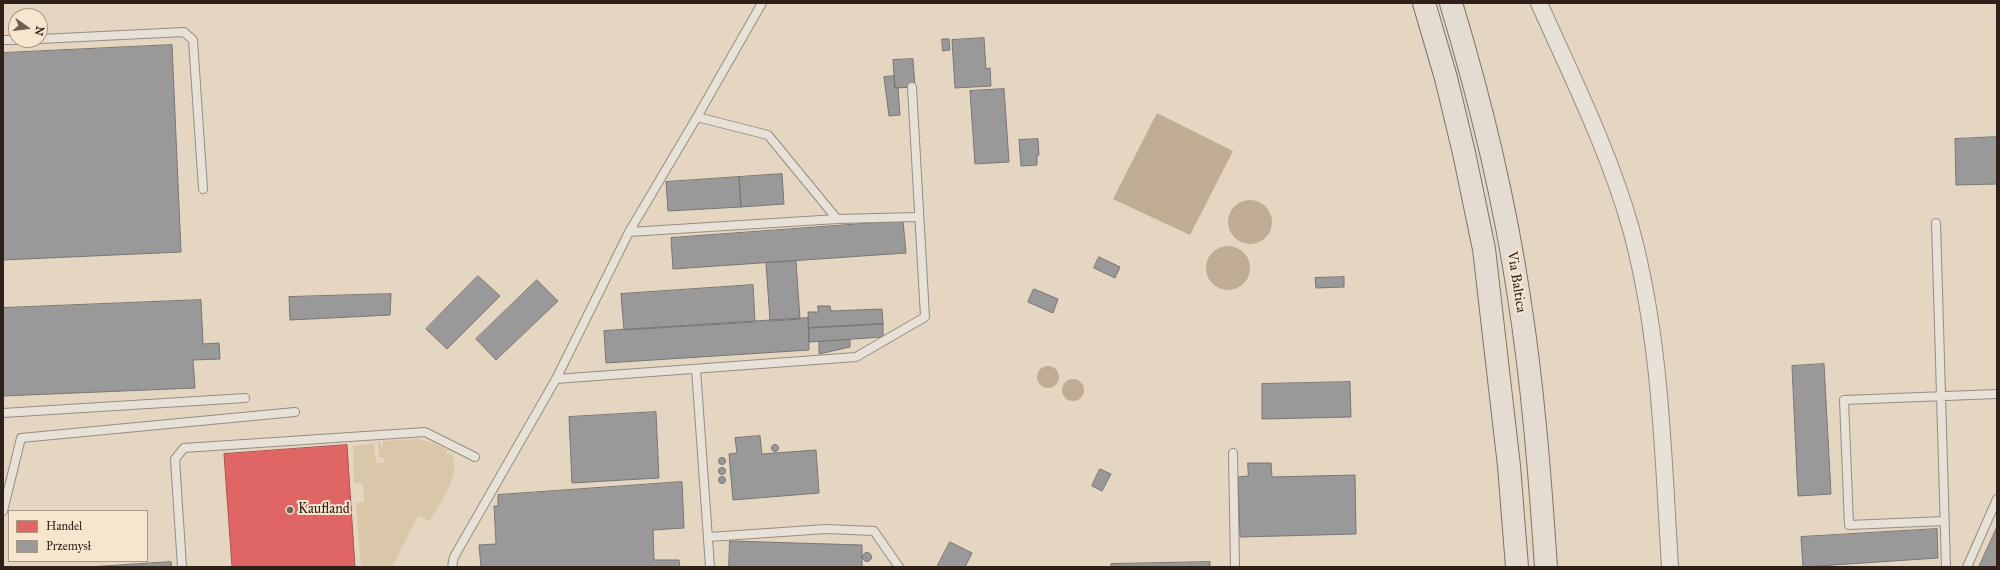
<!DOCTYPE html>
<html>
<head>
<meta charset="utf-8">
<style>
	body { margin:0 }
	#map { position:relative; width:2000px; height:570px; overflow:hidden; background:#e4d6c1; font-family:"IM FELL Great Primer",serif }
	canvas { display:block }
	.frame { position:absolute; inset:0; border:4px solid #2f211a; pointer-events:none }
	.legend { position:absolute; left:8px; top:510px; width:140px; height:52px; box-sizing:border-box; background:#f7e6cd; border:1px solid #a79785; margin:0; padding:5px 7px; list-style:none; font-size:12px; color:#2f211a }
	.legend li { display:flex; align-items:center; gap:8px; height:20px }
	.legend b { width:20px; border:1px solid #a79785 }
	.north { position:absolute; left:8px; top:8px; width:40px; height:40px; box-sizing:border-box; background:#f7e6cd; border:1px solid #a79785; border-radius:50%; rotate:104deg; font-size:11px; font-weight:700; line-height:16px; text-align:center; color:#2f211a }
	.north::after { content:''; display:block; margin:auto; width:14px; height:18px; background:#6e6054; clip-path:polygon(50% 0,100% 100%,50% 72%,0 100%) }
</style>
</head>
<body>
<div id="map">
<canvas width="2000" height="570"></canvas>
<div class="frame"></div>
<ul class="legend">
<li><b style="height:11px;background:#e06666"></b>Handel</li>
<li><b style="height:11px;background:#999"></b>Przemysł</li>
</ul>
<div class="north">N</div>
</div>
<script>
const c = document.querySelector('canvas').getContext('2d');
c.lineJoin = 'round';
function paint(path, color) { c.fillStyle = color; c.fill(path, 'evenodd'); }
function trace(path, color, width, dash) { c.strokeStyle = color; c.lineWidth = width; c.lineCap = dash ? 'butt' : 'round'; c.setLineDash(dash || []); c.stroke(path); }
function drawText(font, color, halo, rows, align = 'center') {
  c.font = font + ' "IM FELL Great Primer",serif'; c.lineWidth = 4; c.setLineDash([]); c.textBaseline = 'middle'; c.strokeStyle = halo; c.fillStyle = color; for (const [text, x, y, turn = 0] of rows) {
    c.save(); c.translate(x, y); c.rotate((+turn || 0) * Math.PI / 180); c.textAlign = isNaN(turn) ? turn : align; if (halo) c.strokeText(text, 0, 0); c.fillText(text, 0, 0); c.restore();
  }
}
paint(new Path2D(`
	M 417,439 L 434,443 L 447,450 L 446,454 L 449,455 L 450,452 C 465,469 439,504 430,521 L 418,516 L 392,567 L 361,567 L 356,503 L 364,502 L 363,483 L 354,483 L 353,446 L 374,444 L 376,463 L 384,463 L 384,458 L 379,458 L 378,442 L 380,441 L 381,447 L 383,446 L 383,441 Z`), '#dac7aa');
paint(new Path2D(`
	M 1157,113 L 1233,151 L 1190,235 L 1113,199 Z
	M1228 222a22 22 0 1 1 44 0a22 22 0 1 1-44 0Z
	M1206 268a22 22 0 1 1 44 0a22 22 0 1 1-44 0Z
	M1037 377a11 11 0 1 1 22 0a11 11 0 1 1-22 0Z
	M1062 390a11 11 0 1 1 22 0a11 11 0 1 1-22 0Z`), '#c0ac92');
const shops = new Path2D(`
	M 347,445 L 355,567 L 232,567 L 224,454 Z`);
paint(shops, '#e06666');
trace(shops, '#ab514f', 1);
const industry = new Path2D(`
	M 984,38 L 986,69 L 990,68 L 991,86 L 955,88 L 952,40 Z
	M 942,39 L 949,39 L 950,50 L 943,51 Z
	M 172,45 L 181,252 L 3,260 L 3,53 Z
	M 913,59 L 915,87 L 895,88 L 893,60 Z
	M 894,76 L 895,88 L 898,88 L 900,115 L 889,116 L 884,77 Z
	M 1004,89 L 1009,162 L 975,164 L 970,91 Z
	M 1997,137 L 1997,184 L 1956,185 L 1955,139 Z
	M 1038,139 L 1039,155 L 1037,155 L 1037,165 L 1021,166 L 1019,140 Z
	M 782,174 L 784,204 L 741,207 L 739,177 Z
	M 739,177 L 741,207 L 668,211 L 666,182 Z
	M 903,221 L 906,253 L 673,269 L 671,238 Z
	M 1099,257 L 1120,267 L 1115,278 L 1094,268 Z
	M 796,261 L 800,319 L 770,321 L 766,263 Z
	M 478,276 L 500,296 L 447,349 L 426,329 Z
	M 1344,277 L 1344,287 L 1316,288 L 1315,278 Z
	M 537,280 L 558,301 L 496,360 L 476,339 Z
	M 753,285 L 755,322 L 624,330 L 621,294 Z
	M 1034,289 L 1058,299 L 1053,313 L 1028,302 Z
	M 391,294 L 390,315 L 290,320 L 289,297 Z
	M 201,300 L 203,344 L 219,343 L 220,359 L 193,360 L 195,388 L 3,396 L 3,308 Z
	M 818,306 L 830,306 L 831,311 L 882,309 L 883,324 L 809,328 L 808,312 L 818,312 Z
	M 808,318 L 809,350 L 606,363 L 604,331 Z
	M 883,324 L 883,337 L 809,342 L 809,328 Z
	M 850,340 L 850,347 L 819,354 L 819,342 Z
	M 1824,364 L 1831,494 L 1798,496 L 1792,366 Z
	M 1350,382 L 1351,417 L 1262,419 L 1262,384 Z
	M 656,412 L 659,478 L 572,483 L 569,417 Z
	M 760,436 L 762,454 L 816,450 L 819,493 L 733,500 L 729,454 L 737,453 L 735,438 Z
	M771.5 448a3.5 3.5 0 1 1 7 0a3.5 3.5 0 1 1-7 0Z
	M718.5 461a3.5 3.5 0 1 1 7 0a3.5 3.5 0 1 1-7 0Z
	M 1248,463 L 1271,463 L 1272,477 L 1355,475 L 1356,534 L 1240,537 L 1238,477 L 1248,476 Z
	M718.5 471a3.5 3.5 0 1 1 7 0a3.5 3.5 0 1 1-7 0Z
	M 1100,469 L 1111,474 L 1102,491 L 1092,486 Z
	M718.5 480a3.5 3.5 0 1 1 7 0a3.5 3.5 0 1 1-7 0Z
	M 682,482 L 684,528 L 653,530 L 654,560 L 679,560 L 680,567 L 481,567 L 479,545 L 496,544 L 494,506 L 498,506 L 498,495 Z
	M 1997,527 L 1997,567 L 1979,567 Z
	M 1937,529 L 1938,558 L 1803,567 L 1801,537 Z
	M 730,541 L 862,545 L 862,567 L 729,567 Z
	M 950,542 L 972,553 L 965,567 L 937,567 Z
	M862.5 557a4.5 4.5 0 1 1 9 0a4.5 4.5 0 1 1-9 0Z
	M 171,562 L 172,567 L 89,567 Z
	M 1210,562 L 1210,567 L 1111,567 L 1111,564 Z`);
paint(industry, '#999');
trace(industry, '#797573', 1);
const service = new Path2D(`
	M 40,39 L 184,32 L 193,40 L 203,189
	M 3,40 L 16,40
	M 697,117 L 768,135 L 837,219
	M 1936,223 L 1946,567
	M 629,232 L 837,219 L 918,217
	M 696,369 L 710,567
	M 556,379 L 856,357 L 925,317 L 912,87
	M 3,413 L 245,398
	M 1233,453 L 1235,567
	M 3,511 L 21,438 L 295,412
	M 1944,521 L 1849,525 L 1844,400 L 1997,394
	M 709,537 L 826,529 L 874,531 L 899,567
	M 182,567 L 175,459 L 184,448 L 425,432 L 475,457
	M 452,567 L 454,557 L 556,379 L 629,232 L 697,117 L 762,3
	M 1967,567 L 1997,499`);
const minor = new Path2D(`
	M 1539,3 C 1572,77 1609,151 1631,229 C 1661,339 1663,454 1670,567`);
const motorway = new Path2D(`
	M 1424,3 L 1446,78 L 1464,153 L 1484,249 L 1509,466 L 1517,567
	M 1451,3 C 1480,99 1504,197 1519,297 C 1533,386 1540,477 1546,567`);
trace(service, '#968c80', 10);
trace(minor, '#968c80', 18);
trace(motorway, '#7d7469', 24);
trace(service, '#e8e1d7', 8);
trace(minor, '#e8e1d7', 16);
trace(motorway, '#e4dcd0', 22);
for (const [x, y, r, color] of [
	[290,510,4,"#6e6054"]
]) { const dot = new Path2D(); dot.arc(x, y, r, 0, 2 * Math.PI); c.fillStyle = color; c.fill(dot); trace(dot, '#f7e6cd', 1.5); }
drawText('14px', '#2f211a', '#f7e6cd', [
	["Via Baltica",1516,282,81]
]);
drawText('14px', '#2f211a', '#f7e6cd', [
	["Kaufland",298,510]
], 'left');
</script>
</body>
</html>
